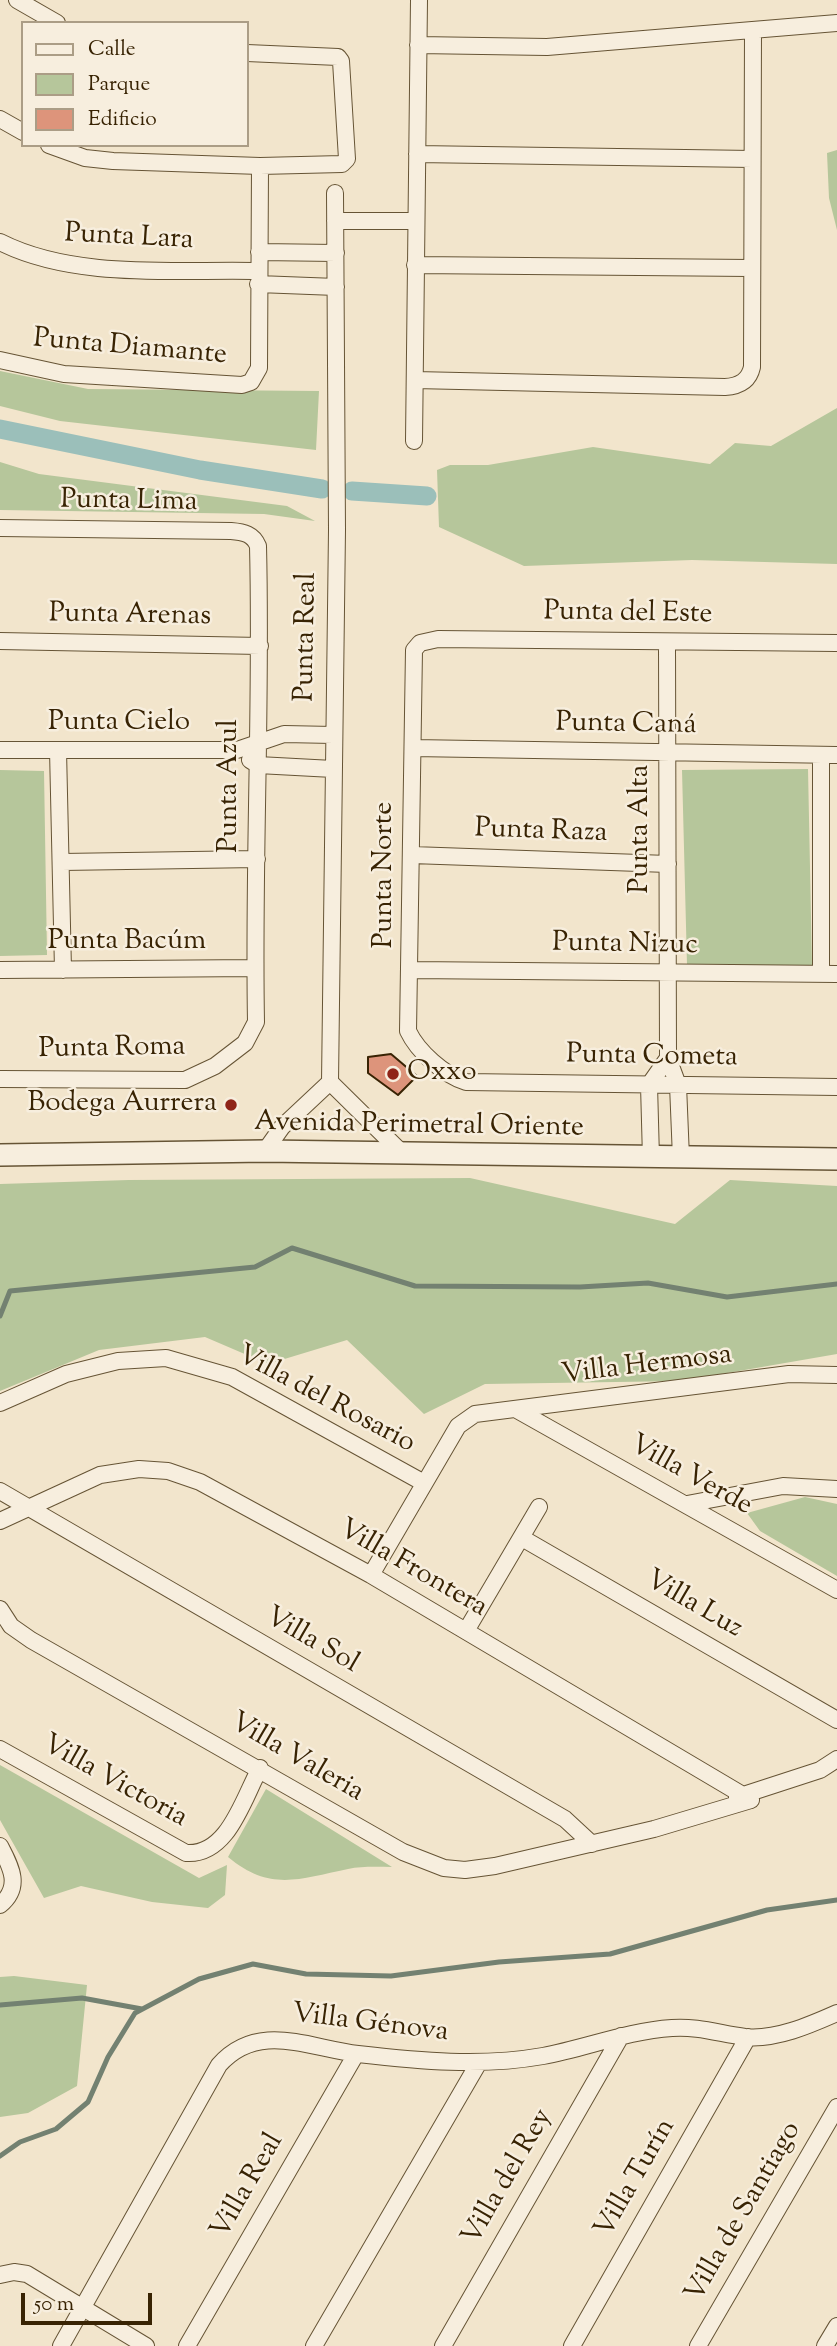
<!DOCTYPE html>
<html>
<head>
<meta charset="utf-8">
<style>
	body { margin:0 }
	#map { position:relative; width:837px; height:2346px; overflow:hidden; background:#f2e5cc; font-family:"Sorts Mill Goudy",serif }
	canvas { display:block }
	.legend { position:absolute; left:21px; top:21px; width:228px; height:126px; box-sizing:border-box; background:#f7eede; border:2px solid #ab9d86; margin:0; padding:9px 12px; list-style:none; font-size:21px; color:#382303 }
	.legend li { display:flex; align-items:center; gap:14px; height:35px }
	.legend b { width:35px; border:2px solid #ab9d86 }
	.scale { position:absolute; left:21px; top:2293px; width:131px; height:32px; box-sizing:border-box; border:4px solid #382303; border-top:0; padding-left:9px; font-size:21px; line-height:24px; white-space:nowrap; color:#382303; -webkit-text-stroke:5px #f7eede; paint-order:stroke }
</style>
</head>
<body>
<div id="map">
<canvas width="837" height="2346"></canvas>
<ul class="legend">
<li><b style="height:9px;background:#f7eede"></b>Calle</li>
<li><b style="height:19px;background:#b6c69b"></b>Parque</li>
<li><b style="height:19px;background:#dd947b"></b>Edificio</li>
</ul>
<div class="scale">50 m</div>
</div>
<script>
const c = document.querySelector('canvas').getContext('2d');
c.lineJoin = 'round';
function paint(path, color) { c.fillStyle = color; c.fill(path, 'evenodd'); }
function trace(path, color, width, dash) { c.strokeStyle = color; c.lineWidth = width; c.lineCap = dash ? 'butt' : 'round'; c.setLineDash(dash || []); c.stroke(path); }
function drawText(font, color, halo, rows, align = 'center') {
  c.font = font + ' "Sorts Mill Goudy",serif'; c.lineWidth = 5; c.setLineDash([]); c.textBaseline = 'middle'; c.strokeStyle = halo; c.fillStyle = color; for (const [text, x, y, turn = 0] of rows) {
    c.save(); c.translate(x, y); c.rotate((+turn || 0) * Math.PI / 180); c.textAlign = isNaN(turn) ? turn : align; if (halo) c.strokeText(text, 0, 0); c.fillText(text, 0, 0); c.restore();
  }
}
paint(new Path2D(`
	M 837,150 L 837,230 L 829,198 L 827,153 Z
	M 0,371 L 88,389 L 319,391 L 316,450 L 60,421 L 0,406 Z
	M 837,408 L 837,564 L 692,560 L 524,566 L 439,527 L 437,470 L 450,465 L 488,465 L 593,447 L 710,464 L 735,443 L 771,446 Z
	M 0,462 L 39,474 L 287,506 L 315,521 L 264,514 L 0,510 Z
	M 808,769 L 812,966 L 687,965 L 682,770 Z
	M 0,770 L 44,771 L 47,955 L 0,956 Z
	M 470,1178 L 675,1224 L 730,1180 L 837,1186 L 837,1354 L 681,1381 L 485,1384 L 424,1414 L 347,1340 L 268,1364 L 205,1337 L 99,1350 L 0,1391 L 0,1184 L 129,1180 Z
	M 805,1497 L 837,1504 L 837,1576 L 760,1531 L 747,1513 Z
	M 0,1765 L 199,1878 L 227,1865 L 225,1895 L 208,1908 L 152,1902 L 81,1886 L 44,1898 L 0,1820 Z
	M 266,1789 L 392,1867 C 378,1867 362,1866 348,1869 C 299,1879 270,1892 228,1857 Z
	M 14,1976 L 87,1985 L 77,2086 L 28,2113 L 0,2117 L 0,1977 Z`), '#b6c69b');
trace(new Path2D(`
	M 0,1316 L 10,1291 L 255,1267 L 292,1248 L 415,1286 L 580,1287 L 648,1283 L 727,1297 L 837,1284
	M 0,2005 L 82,1998 L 142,2009
	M 0,2156 L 20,2142 L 56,2129 L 88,2102 L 108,2057 L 135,2013 L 199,1979 L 253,1964 L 306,1974 L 391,1976 L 499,1962 L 610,1954 L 767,1910 L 837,1900`), '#738171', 5);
trace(new Path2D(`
	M 0,429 L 200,470 L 322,489
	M 352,491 L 427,496`), '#9bbfba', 19);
const building = new Path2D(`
	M 391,1054 L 417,1076 L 398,1095 L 368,1073 L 368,1057 Z`);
paint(building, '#dd947b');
trace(building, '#382303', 2);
const minor = new Path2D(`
	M 17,0 L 57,23
	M 418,45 L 547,47 L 837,23
	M 0,119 L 23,132
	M 49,145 L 85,158 L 113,161 L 260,166 L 342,164 L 347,159 L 341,61 L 338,57 L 247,53
	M 417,154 L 752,159
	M 335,221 L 416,221
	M 0,242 C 75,280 176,269 259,271
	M 259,252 L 336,253
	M 415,265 L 750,268
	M 258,284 L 336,287
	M 0,360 L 64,374 L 242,385 L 251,382 L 259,368 L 260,166
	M 415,380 L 725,387 C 739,386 749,381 752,367 L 753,30
	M 414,441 L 419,0
	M 0,528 L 231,531 C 244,532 253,534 258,546 C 262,705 253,863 256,1022 L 245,1043 L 215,1066 L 185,1080 L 0,1079
	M 0,641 L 260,646
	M 667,643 L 668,1058 L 678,1085 L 681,1158
	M 837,643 L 438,639 L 420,643 L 414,650 L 408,1031 C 418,1052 444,1075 466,1082 L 837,1087
	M 413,748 L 837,755
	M 0,750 L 237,750 L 284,734 L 333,735
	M 58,750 L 63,970
	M 250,760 L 258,765 L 333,769
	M 412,855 L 668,864
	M 62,862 L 257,859
	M 0,970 L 255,968
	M 412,970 L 837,974
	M 821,974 L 821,755
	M 330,1082 L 404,1155
	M 265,1151 L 282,1127 L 330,1082 L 337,530 L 335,193
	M 651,1158 L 649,1085 L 668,1058
	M 0,1403 L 66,1374 L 118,1361 L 166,1358 L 232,1377 L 424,1483
	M 517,1410 L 837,1590
	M 0,1491 L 565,1819 L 592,1844
	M 687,1504 L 783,1486 L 837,1489
	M 0,1521 L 100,1475 L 139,1469 L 168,1471 L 200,1482 L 371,1575 L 751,1800
	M 522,1538 L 837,1720
	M 371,1575 L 458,1426 L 475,1414 L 789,1374 L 837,1375
	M 0,1609 L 11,1626 L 31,1640 L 403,1852 L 444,1868 L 465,1870 L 495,1866 L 654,1829 L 751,1800
	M 466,1631 L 539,1507
	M 0,1749 L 186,1853 C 228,1856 243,1799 260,1768
	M 737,1797 L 820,1770 L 837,1759
	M 0,1846 C 11,1867 22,1887 0,1905
	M 0,2275 L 14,2272 L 27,2274 L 146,2346
	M 61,2346 L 219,2065 C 258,2021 308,2048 358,2054 C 419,2061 481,2067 543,2056 C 586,2048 627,2031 672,2028 C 697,2026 721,2034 745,2037 C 776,2040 810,2025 837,2013
	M 187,2346 L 356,2054
	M 314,2346 L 478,2064
	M 443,2346 L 621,2036
	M 572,2346 L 748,2037
	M 698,2346 L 837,2107
	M 825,2346 L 837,2326`);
const tertiary = new Path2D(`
	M 0,1155 L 265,1151 L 837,1159`);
trace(minor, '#665435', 18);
trace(tertiary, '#665435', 24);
trace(minor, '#f7eede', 16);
trace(tertiary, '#f7eede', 21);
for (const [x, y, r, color] of [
	[393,1074,7,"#8f2418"],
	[231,1105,7,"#8f2418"]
]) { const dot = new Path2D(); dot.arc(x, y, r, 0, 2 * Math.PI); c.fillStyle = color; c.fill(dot); trace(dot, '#f7eede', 2.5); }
drawText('28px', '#382303', '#f7eede', [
	["Punta Lara",129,239,3],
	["Punta Diamante",130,349,5],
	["Punta Lima",129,503,1],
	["Punta del Este",628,615,1],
	["Punta Arenas",130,617,1],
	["Punta Real",308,637,-89],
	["Punta Cielo",119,724],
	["Punta Caná",626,726,1],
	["Punta Azul",231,786,-90],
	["Punta Alta",642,829,-90],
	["Punta Raza",541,833,2],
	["Punta Norte",386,875,-90],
	["Punta Bacúm",127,943],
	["Punta Nizuc",625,946,1],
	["Punta Roma",112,1050,-1],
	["Punta Cometa",652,1058,1],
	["Avenida Perimetral Oriente",419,1127,1],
	["Villa Hermosa",647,1367,-7],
	["Villa del Rosario",325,1401,28],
	["Villa Verde",690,1477,29],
	["Villa Frontera",412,1570,30],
	["Villa Luz",693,1606,30],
	["Villa Sol",311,1642,30],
	["Villa Valeria",296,1759,30],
	["Villa Victoria",114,1783,29],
	["Villa Génova",370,2025,7],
	["Villa del Rey",509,2178,-60],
	["Villa Turín",637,2179,-60],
	["Villa Real",249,2187,-60],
	["Villa de Santiago",745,2213,-60]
]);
drawText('28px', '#382303', '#f7eede', [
	["Oxxo",407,1074],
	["Bodega Aurrera",217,1105,"right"]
], 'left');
</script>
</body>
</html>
